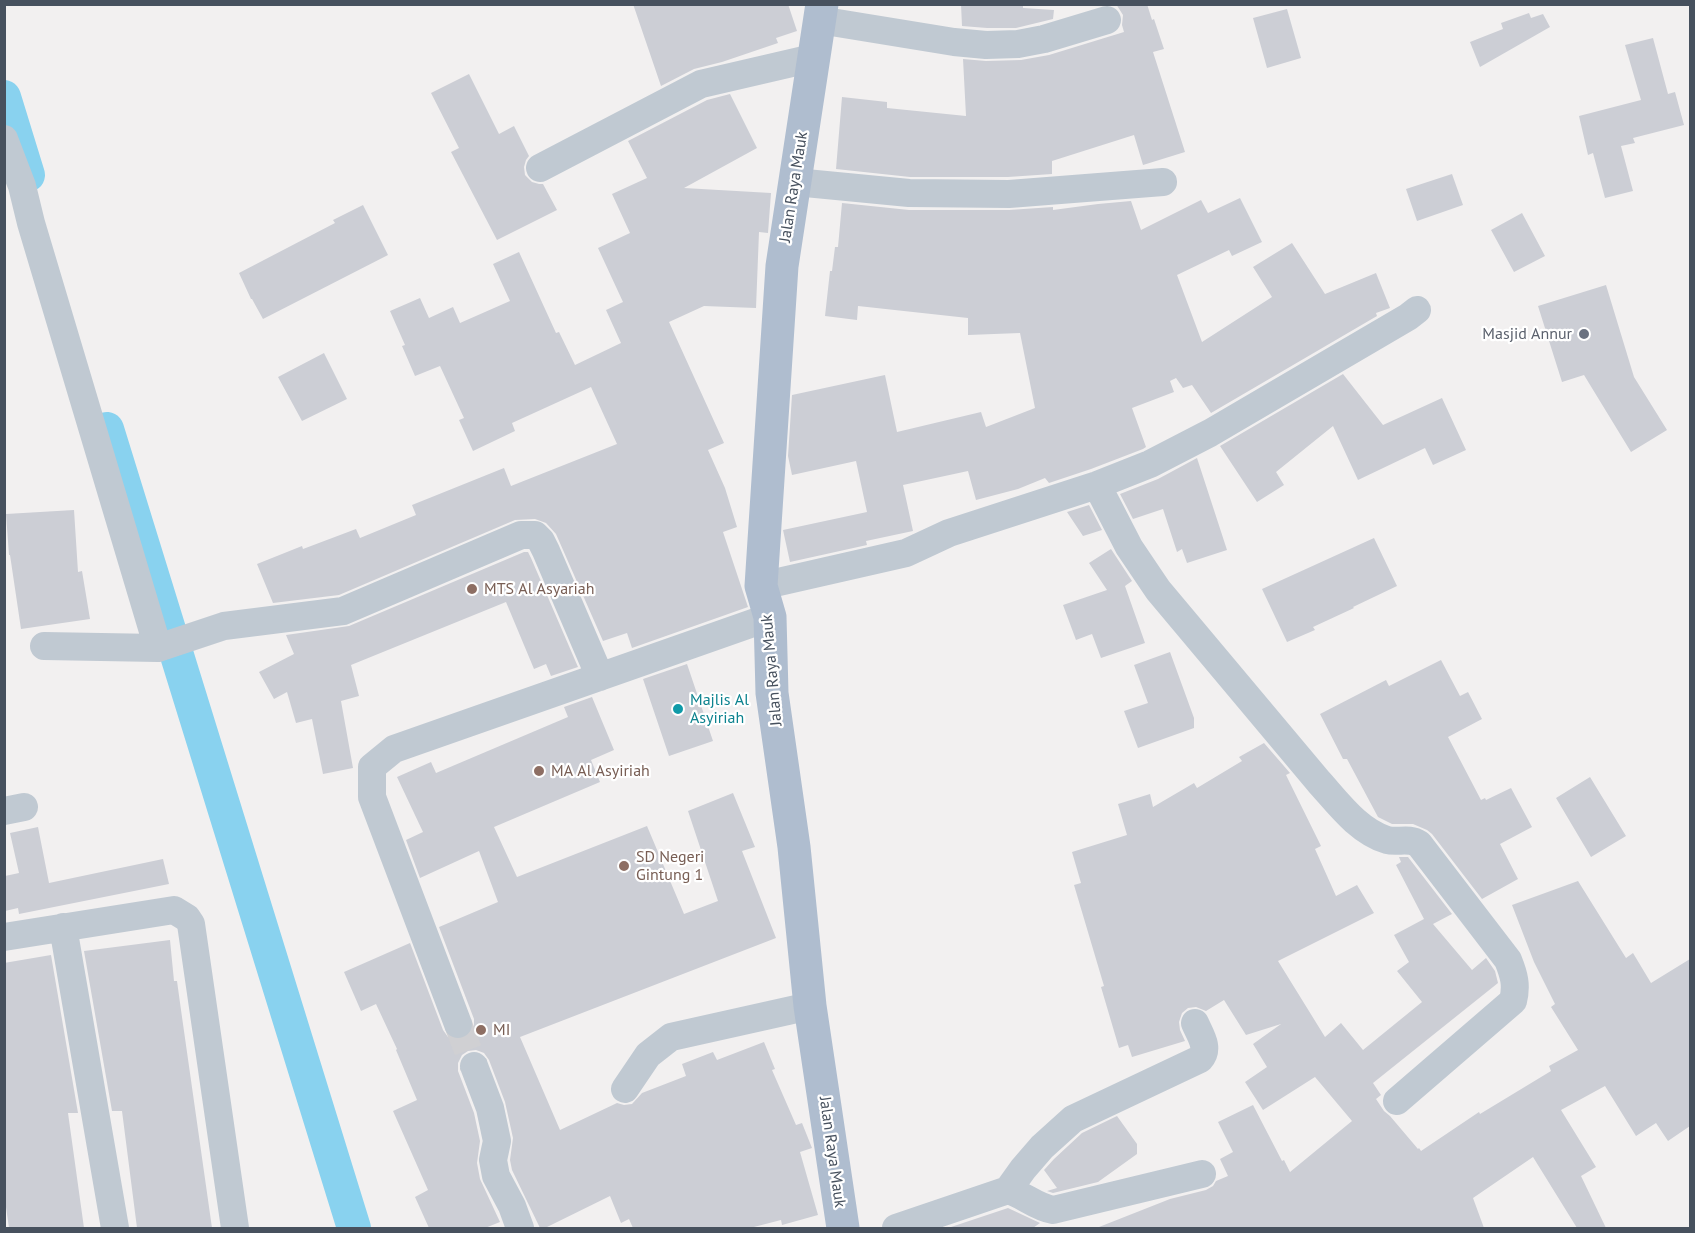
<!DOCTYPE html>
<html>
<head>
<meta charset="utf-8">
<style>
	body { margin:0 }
	#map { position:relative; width:1695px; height:1233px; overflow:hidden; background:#f2f0f0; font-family:"PT Sans",sans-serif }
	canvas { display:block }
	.frame { position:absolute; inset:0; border:6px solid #47515e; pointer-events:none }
</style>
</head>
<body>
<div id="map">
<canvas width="1695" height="1233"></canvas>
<div class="frame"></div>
</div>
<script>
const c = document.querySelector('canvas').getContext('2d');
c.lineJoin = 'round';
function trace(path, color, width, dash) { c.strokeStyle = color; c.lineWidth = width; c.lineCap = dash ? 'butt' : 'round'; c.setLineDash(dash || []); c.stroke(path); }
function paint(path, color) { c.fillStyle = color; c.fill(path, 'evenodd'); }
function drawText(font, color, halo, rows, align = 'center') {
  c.font = font + ' "PT Sans",sans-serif'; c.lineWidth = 4.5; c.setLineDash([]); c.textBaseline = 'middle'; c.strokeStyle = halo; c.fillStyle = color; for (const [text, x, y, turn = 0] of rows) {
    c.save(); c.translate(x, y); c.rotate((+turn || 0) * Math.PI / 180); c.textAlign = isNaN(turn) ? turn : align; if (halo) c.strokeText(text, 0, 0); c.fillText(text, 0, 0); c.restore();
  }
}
trace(new Path2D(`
	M 4,97 L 28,175
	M 107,429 L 354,1228`), '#89d2ef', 34);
paint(new Path2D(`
	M 633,4 L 788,4 L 797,31 L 776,38 L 778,43 L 722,62 L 694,69 L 661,86 Z
	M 961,4 L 1023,4 L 1023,8 L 1054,10 L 1053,19 L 1016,28 L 987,28 L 962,26 Z
	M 1116,4 L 1147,4 L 1152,20 L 1154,19 L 1164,49 L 1153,52 L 1185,152 L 1143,165 L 1134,135 L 1052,161 L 1052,174 L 1008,177 L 910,177 L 836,169 L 842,97 L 887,102 L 887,108 L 966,116 L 963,59 L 986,61 L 1021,60 L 1049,55 L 1124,32 L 1122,25 L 1123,15 Z
	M 1287,9 L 1301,58 L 1267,68 L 1253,18 Z
	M 1529,13 L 1531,18 L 1543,14 L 1550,27 L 1480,67 L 1470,42 L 1503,29 L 1501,23 Z
	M 1653,38 L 1668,94 L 1675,92 L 1684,125 L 1633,138 L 1635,143 L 1621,146 L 1633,191 L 1605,198 L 1593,153 L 1588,155 L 1579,116 L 1641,100 L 1625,45 Z
	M 469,74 L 499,134 L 514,126 L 529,156 L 526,160 L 524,167 L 525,175 L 532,182 L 539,184 L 543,184 L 557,210 L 497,240 L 451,152 L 459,148 L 431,93 Z
	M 730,94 L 757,148 L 684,188 L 771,193 L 768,233 L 759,232 L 756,308 L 704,306 L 669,322 L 724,443 L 708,450 L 725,488 L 737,527 L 723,532 L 748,607 L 632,648 L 627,633 L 603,641 L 556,534 L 546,523 L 535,519 L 515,520 L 339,595 L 273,603 L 257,564 L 302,546 L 303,549 L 356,529 L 360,538 L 416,515 L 412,505 L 504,468 L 511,486 L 617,444 L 591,387 L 512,423 L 515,431 L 473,451 L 459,420 L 464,418 L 440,366 L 415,376 L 402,346 L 405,345 L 390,311 L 420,298 L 429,318 L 453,307 L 460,323 L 510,301 L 493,264 L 519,252 L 556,333 L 559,332 L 575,365 L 621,343 L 606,310 L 623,302 L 598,248 L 630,233 L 612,194 L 647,178 L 628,141 L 707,100 Z
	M 1452,174 L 1463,205 L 1417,221 L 1406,189 Z
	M 1240,198 L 1262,242 L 1232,256 L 1229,250 L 1177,275 L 1202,342 L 1272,297 L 1253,267 L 1292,243 L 1325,294 L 1376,273 L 1390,308 L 1376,313 L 1377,316 L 1211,413 L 1192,385 L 1183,388 L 1176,378 L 1170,381 L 1174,392 L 1132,408 L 1146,447 L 1143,449 L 1091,469 L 1049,483 L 1045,478 L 1018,489 L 976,500 L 968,471 L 903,485 L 913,531 L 866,541 L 867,545 L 790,562 L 783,530 L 867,512 L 856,461 L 792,475 L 788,456 L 792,395 L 885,375 L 897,432 L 981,412 L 986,427 L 1035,408 L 1020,333 L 968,335 L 968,318 L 858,306 L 857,320 L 825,316 L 830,271 L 832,271 L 835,247 L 838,247 L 842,203 L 909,210 L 1009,210 L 1053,207 L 1053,210 L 1098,204 L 1131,201 L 1141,230 L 1201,200 L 1208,213 Z
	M 363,205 L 388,255 L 263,319 L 252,299 L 251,299 L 239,273 L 335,223 L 333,220 Z
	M 1522,213 L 1545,256 L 1514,272 L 1491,230 Z
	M 1606,285 L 1634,377 L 1667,430 L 1631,452 L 1584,375 L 1562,382 L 1538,306 Z
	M 324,353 L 347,399 L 302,421 L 278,377 Z
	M 1343,374 L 1383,425 L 1442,398 L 1466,450 L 1433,465 L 1425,448 L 1358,480 L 1333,426 L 1276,472 L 1284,485 L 1257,502 L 1220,446 Z
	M 1197,458 L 1227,550 L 1187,563 L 1182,549 L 1177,552 L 1163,509 L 1133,519 L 1120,494 L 1158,479 Z
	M 1089,505 L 1102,530 L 1083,536 L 1067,512 Z
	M 74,510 L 78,572 L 82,571 L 90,619 L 21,629 L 10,555 L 9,555 L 6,514 Z
	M 1374,538 L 1397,586 L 1353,607 L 1354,608 L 1313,627 L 1315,630 L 1287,642 L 1262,589 Z
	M 1111,549 L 1132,581 L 1125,586 L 1145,643 L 1101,658 L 1092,634 L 1076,640 L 1063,605 L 1107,590 L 1089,563 Z
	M 524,552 L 528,552 L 531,558 L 578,667 L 551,676 L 546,664 L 534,669 L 506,602 L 351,665 L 359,696 L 341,701 L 353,768 L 323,774 L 312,719 L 296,723 L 287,692 L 274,699 L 259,672 L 294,654 L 286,635 L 349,626 Z
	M 1170,652 L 1194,718 L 1194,728 L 1138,748 L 1124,711 L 1148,703 L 1134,665 Z
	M 1441,660 L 1460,696 L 1468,692 L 1482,719 L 1448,737 L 1481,800 L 1485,798 L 1486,800 L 1511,788 L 1532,827 L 1500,844 L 1518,879 L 1482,899 L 1432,834 L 1427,830 L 1413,824 L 1392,824 L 1378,817 L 1347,759 L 1343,759 L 1320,714 L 1386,680 L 1389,686 Z
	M 687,664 L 713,741 L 669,756 L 643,679 Z
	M 592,697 L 614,750 L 591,760 L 600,782 L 494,827 L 517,877 L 647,826 L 684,914 L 718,901 L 688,811 L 733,793 L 755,847 L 742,851 L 776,938 L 520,1037 L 560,1130 L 617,1103 L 624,1105 L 632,1104 L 642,1093 L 686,1076 L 682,1064 L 713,1052 L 717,1060 L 764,1042 L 775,1069 L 772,1070 L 796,1125 L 802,1123 L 812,1148 L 800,1152 L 818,1215 L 782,1225 L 781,1220 L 750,1228 L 633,1228 L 629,1219 L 621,1223 L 610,1196 L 545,1228 L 540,1228 L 512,1170 L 510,1160 L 513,1138 L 505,1102 L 489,1060 L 484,1053 L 476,1050 L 468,1051 L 462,1055 L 458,1063 L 458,1071 L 474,1113 L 480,1141 L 477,1163 L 480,1179 L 500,1222 L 485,1228 L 429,1228 L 415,1197 L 428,1190 L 393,1111 L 417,1100 L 396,1050 L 397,1049 L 376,1004 L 361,1011 L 344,972 L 410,943 L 443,1030 L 448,1037 L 455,1040 L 464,1039 L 471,1034 L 474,1027 L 474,1019 L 439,927 L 498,902 L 479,851 L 420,878 L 406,840 L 423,832 L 397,777 L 431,762 L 436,773 L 568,717 L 564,707 Z
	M 1264,743 L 1290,773 L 1286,775 L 1321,846 L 1315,849 L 1336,896 L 1357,885 L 1374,913 L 1278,961 L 1325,1037 L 1341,1023 L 1363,1050 L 1422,1002 L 1397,971 L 1409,962 L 1394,935 L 1424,919 L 1396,865 L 1401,862 L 1399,857 L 1408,857 L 1452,914 L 1433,924 L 1472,970 L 1486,958 L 1495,971 L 1498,983 L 1373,1083 L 1381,1095 L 1376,1099 L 1384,1111 L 1390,1116 L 1418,1149 L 1419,1148 L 1421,1151 L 1479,1112 L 1480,1114 L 1551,1071 L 1549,1066 L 1578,1050 L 1551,1007 L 1555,1004 L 1534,962 L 1512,905 L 1578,881 L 1626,958 L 1633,953 L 1651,983 L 1690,959 L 1690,1126 L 1668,1141 L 1656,1123 L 1636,1136 L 1605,1086 L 1561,1110 L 1596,1167 L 1581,1176 L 1606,1228 L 1577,1228 L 1533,1157 L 1473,1198 L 1484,1228 L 1099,1228 L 1099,1227 L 1170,1199 L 1206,1190 L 1213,1186 L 1216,1181 L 1228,1176 L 1220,1159 L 1233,1152 L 1218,1122 L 1253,1105 L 1282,1161 L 1284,1160 L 1290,1172 L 1352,1121 L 1315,1077 L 1263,1110 L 1245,1082 L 1267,1067 L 1253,1044 L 1281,1024 L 1246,1035 L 1224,1000 L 1206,1011 L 1196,1007 L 1188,1008 L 1182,1013 L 1179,1022 L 1180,1030 L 1185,1041 L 1132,1057 L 1128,1045 L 1119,1048 L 1101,987 L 1104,986 L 1074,885 L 1081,883 L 1072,852 L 1127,835 L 1118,804 L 1150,794 L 1153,807 L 1194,783 L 1197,788 L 1242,761 L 1239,757 Z
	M 1590,777 L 1626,836 L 1591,857 L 1556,798 Z
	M 38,827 L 49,883 L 163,859 L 169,884 L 19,914 L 18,908 L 5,911 L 5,876 L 19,873 L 10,833 Z
	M 170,940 L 174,981 L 177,981 L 181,1010 L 212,1228 L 137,1228 L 122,1111 L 112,1111 L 84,951 Z
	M 51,955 L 78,1113 L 68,1113 L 84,1228 L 9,1228 L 4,1193 L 4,963 Z
	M 1117,1116 L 1137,1144 L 1137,1154 L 1098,1182 L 1053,1193 L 1047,1191 L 1057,1188 L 1044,1170 L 1054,1159 L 1082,1133 Z
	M 1008,1208 L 1040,1223 L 1033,1228 L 948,1228 Z`), '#ccced5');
trace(new Path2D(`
	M 458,1024 L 474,1066`), '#d0d0d3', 28, [28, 14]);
trace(new Path2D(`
	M 819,20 L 954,42 L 986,45 L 1018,44 L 1044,39 L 1107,20
	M 4,139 L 22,186 L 31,223 L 158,648
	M 540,168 L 701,84 L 813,58
	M 795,182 L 909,193 L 1009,194 L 1163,182
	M 1097,485 L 1129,547 L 1158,590 L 1319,782 C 1338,803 1358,831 1387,840 C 1398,843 1408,837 1419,844 L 1508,960 C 1514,975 1517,985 1513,1001 L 1397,1101
	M 761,586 L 906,553 L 949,533 L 1097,485 L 1150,464 L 1210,433 L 1408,317 L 1417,310
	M 44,646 L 158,648 L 224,626 L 343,611 L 521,535 L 535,535 L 541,541 L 546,551 L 600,677
	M 4,811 L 24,807
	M 63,927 L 115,1228
	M 4,937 L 174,910 L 187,918 L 191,924 L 235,1228
	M 458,1024 L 372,797 L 372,767 L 394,749 L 770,617
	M 474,1066 L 490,1108 L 497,1141 L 493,1160 L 496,1176 L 512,1206 L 520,1228
	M 625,1089 L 648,1055 L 671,1037 L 810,1006
	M 1008,1190 L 1023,1169 L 1042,1147 L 1073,1119 L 1200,1059 C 1210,1048 1200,1035 1195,1023
	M 896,1228 L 1008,1190 C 1024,1195 1036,1207 1053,1210 L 1202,1174`), '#c0c9d2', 28);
trace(new Path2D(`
	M 822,4 L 782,266 L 761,586 L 770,617 L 772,693 L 794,847 L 810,1006 L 843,1228`), '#afbdcf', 33);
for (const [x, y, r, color] of [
	[1584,334,6,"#6b7280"],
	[472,589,6,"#8d6e63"],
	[678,709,6,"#0f9aa8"],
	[539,771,6,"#8d6e63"],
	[624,866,6,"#8d6e63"],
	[481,1030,6,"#8d6e63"]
]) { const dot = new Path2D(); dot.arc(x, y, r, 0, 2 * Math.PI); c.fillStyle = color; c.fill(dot); trace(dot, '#fff', 2); }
drawText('16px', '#47515e', '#fff', [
	["Jalan Raya Mauk",794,187,-81],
	["Jalan Raya Mauk",772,670,-95],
	["Jalan Raya Mauk",832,1152,82]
]);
drawText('16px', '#5b616d', '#fff', [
	["Masjid Annur",1572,334]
], 'right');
drawText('16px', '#785e54', '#fff', [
	["MTS Al Asyariah",484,589],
	["MA Al Asyiriah",551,771],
	["SD Negeri",636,857],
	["Gintung 1",636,875],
	["MI",493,1030]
], 'left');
drawText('16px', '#0d838f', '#fff', [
	["Majlis Al",690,700],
	["Asyiriah",690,718]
], 'left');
</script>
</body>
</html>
